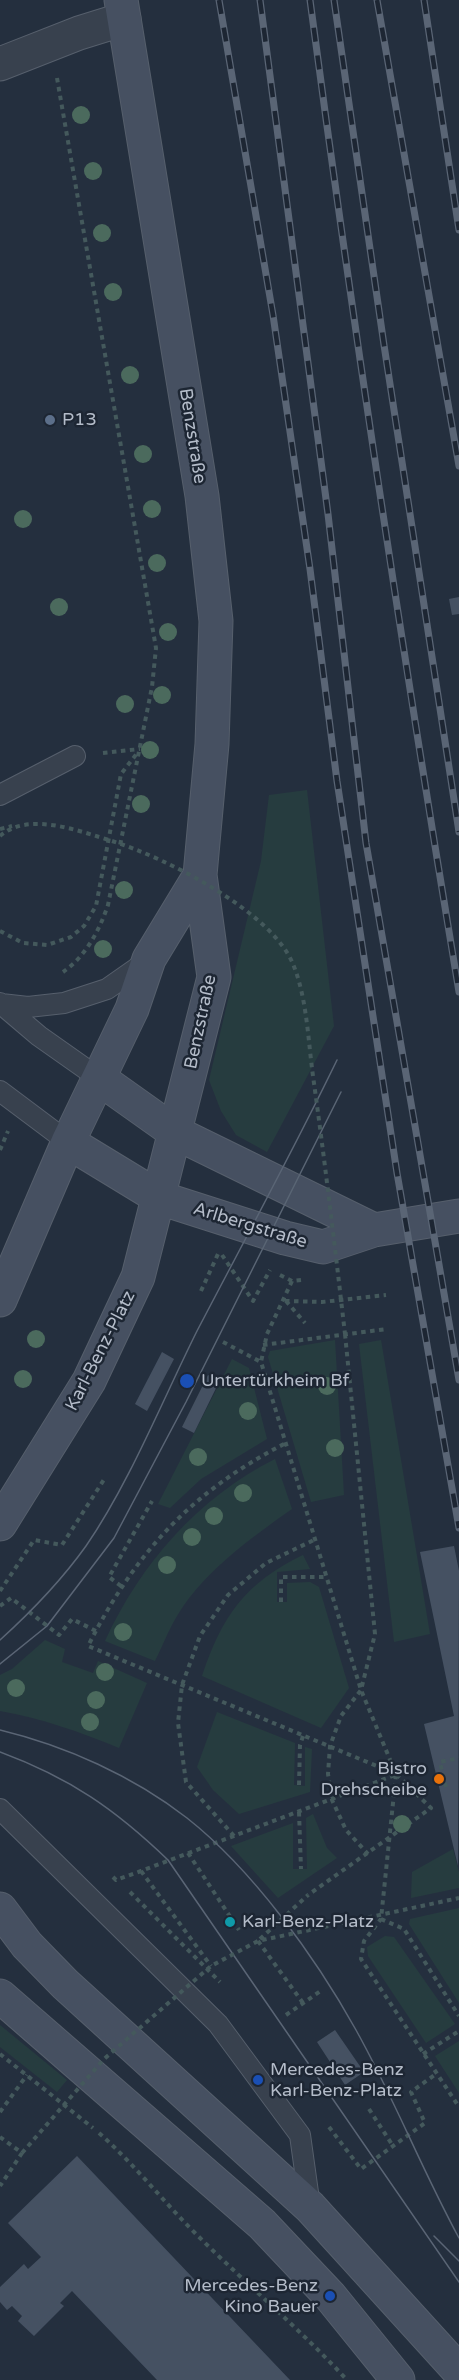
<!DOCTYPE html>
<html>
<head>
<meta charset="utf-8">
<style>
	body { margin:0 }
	canvas { display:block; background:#242f3e }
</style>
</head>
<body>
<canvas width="459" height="2380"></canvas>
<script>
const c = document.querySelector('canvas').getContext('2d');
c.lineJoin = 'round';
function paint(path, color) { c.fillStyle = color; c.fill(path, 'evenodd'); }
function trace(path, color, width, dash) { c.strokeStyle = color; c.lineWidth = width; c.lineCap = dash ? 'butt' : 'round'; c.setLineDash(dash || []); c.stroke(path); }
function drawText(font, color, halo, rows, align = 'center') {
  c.font = font + ' "Varela Round",sans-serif'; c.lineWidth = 5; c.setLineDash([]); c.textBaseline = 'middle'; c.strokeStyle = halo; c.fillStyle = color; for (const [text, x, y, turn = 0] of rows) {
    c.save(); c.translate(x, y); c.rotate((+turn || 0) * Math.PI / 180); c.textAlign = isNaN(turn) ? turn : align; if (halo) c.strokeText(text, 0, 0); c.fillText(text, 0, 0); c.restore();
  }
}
paint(new Path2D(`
	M 307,790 L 334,1026 L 267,1152 L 236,1135 L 221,1111 L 209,1080 L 261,861 L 269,795 Z
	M 335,1340 L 344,1495 L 311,1502 L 268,1357 L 270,1351 Z
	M 381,1340 L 430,1634 L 394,1642 L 359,1344 Z
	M 232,1359 L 249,1368 L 267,1439 L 201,1479 L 170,1508 L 158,1504 Z
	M 275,1459 L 292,1509 C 248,1540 199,1575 173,1623 C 166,1636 161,1649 155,1661 L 105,1641 C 141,1563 198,1498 275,1459 Z
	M 303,1555 L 310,1569 L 277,1572 L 277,1602 L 287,1602 L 287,1583 L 310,1582 L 319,1587 L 349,1688 L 321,1728 L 202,1676 C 222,1616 245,1583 303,1555 Z
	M 45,1640 L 65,1649 L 62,1662 L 93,1673 L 98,1661 L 147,1683 L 119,1748 C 80,1732 41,1718 0,1711 L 0,1675 L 12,1669 Z
	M 217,1712 L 295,1743 L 294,1785 L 305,1786 L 305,1747 L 312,1749 L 310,1792 L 239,1814 L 213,1790 L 197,1767 Z
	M 313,1814 L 327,1848 L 337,1858 L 278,1898 L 231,1846 L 293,1823 L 293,1869 L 307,1869 L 306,1818 Z
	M 453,1849 L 459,1872 L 459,1888 L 411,1898 L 412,1872 Z
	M 459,1908 L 459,2003 L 409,1924 L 410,1919 Z
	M 385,1936 L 394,1937 L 455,2024 L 426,2043 L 368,1956 L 367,1947 Z
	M 0,2025 L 67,2080 L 57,2092 L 0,2047 Z
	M 459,2041 L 459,2093 L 435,2056 Z`), '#263c3f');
paint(new Path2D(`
	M 459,597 L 459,614 L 452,615 L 449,599 Z
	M 162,1352 L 174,1359 L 147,1411 L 135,1404 Z
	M 208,1375 L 220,1380 L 194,1433 L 182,1427 Z
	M 454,1546 L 459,1571 L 458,1866 L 424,1724 L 454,1716 L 420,1552 Z
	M 335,2030 L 364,2072 L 345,2085 L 317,2042 Z
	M 77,2156 L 290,2380 L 157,2380 L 72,2291 L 60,2303 L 64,2306 L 34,2336 L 18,2321 L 22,2316 L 12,2306 L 7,2310 L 0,2302 L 0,2287 L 24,2264 L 28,2269 L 41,2257 L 8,2223 Z`), '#455162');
const lane = new Path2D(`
	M 0,795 L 75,756
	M 0,1003 L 39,1036 L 100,1079
	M 1,1004 L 28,1007 L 64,1003 L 107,989 L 147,961
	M 0,1091 L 68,1142
	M 0,1809 L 218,2024 L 300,2135 L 310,2207`);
const street = new Path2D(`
	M 0,64 L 79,33 L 124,19`);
const secondary = new Path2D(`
	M 100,1079 L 176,1133 L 374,1230
	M 68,1142 L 160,1198 L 285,1238 L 323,1247 L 374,1230 L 459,1216
	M 0,1300 L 68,1142 L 132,1009 L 149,959 L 200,875
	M 0,1524 L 89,1381 L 138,1277 L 214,977 L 200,875 L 212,744 L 216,621 L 202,496 L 121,0
	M 0,1909 L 27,1945 L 65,1984 L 310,2207 L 459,2371
	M 0,1996 L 262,2224 L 330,2296 L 398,2380`);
trace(lane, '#565f6c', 22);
trace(street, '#565f6c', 35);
trace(secondary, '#565f6c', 35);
trace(new Path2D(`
	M 57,78 L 156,648 L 152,687 L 108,905 C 99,931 86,956 63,972
	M 103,753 L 140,749
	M 0,829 L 12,826
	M 0,931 L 23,943 L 47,945 L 71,937 L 84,926 L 96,906 L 121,774 L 138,752
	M 0,1150 L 8,1131
	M 222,1255 L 253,1301 L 270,1270
	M 280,1275 L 292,1281 L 301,1280
	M 292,1281 L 267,1334 L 261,1362 L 361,1690 L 396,1774 L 381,1919 L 364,1941 L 361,1959 L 459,2107
	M 201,1291 L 218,1254
	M 285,1301 L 322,1302 L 386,1295
	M 286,1301 L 305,1323
	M 345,1334 L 375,1634 L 361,1690 L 341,1716 L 330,1746 L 328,1774 L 332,1800 L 346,1830 L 368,1854
	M 223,1342 L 261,1362
	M 263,1345 L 387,1329
	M 284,1444 C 191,1492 135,1553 88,1646 L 396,1774 L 431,1808 L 308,1895
	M 121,1586 L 109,1577 L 152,1501
	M 0,1591 L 34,1540 L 62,1545 L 105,1478
	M 281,1602 L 281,1577 L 327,1577
	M 0,1606 L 11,1598 L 59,1635 L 72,1619 L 96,1631
	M 299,1785 L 300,1745 L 303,1736
	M 446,1787 L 440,1762 L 459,1758
	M 299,1812 L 301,1869
	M 234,1836 L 186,1782 L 178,1723 L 182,1685 L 200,1636 L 228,1595 L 266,1563 L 316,1539
	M 188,1853 L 239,1930
	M 141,1871 L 211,1966
	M 113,1877 L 116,1880 L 141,1871 L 395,1775
	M 130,1892 L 220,1982
	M 381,1919 L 404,1929 L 459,2016
	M 258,1941 L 303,2003
	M 286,2015 L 322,1990
	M 0,2054 L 93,2128
	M 423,2054 L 459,2031
	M 369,2109 L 393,2146
	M 0,2112 L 27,2075
	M 329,2127 L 361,2169 L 425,2123 L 411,2092 L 436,2074
	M 99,2133 C 134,2164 162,2200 195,2233 C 245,2283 299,2328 347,2380
	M 0,2137 L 22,2153 L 0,2186`), '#44595c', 4, [4.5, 4.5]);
trace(lane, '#38414e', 20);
trace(street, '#38414e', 33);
trace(secondary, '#465061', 33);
trace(new Path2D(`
	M 0,1640 C 32,1611 61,1581 86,1546 C 129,1484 163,1399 197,1331 C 244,1241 293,1151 337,1060
	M 0,1664 L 47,1626 L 114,1538 L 186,1402 L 341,1092
	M 0,1730 C 66,1746 133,1776 187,1818 C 253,1870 316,1958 356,2030 C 394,2098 422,2170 459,2238
	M 0,1752 C 70,1778 115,1809 168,1860 L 459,2282
	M 434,2236 L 459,2261`), '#5a6575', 1.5);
const rail = new Path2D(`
	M 219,0 L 273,315 L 310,569 L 337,781 L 397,1173 L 459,1528
	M 260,0 L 328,514 L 366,843 L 459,1380
	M 310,0 C 354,332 404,662 459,992
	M 334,0 L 384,345 L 459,832
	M 377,0 L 459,466
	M 424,0 L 459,230`);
trace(rail, '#5a6575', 7);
trace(rail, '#1d2633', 4.5, [14]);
trace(new Path2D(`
	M 0,836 C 29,811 79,831 112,841 C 166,858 271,911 293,964 C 307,998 308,1040 313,1076 C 325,1162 335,1248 345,1334
	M 260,1939 L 308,1895
	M 22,2153 L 104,2059 L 211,1966 L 258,1941 L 459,1898`), '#44595c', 4, [4.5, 4.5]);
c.fillStyle = '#4b6a5d';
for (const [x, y] of [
	[81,115],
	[93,171],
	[102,233],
	[113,292],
	[130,375],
	[143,454],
	[152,509],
	[23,519],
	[157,563],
	[59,607],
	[168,632],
	[162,695],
	[125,704],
	[150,750],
	[141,804],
	[124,890],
	[103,949],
	[36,1339],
	[23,1379],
	[327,1386],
	[248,1411],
	[335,1448],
	[198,1457],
	[243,1493],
	[214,1516],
	[192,1537],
	[167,1565],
	[123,1632],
	[105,1672],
	[16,1688],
	[96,1700],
	[90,1722],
	[402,1824]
]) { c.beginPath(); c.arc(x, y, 9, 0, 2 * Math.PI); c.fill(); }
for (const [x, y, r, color] of [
	[50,420,6,"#5c6f8a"],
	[187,1381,8,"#1a4fb4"],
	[439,1779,6,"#e8710a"],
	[230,1922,6,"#0f9aa8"],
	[258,2080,6,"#1a4fb4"],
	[330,2296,6,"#1a4fb4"]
]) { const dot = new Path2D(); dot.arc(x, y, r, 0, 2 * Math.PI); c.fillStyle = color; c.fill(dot); trace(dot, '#1d2633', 2); }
drawText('18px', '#b4bcc9', '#1d2633', [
	["P13",62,420],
	["Untertürkheim Bf",201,1381],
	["Bistro",427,1769,"right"],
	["Drehscheibe",427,1790,"right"],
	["Karl-Benz-Platz",242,1922],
	["Mercedes-Benz",270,2070],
	["Karl-Benz-Platz",270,2091],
	["Mercedes-Benz",318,2286,"right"],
	["Kino Bauer",318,2307,"right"]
], 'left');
drawText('18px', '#b4bcc9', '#1d2633', [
	["Benzstraße",192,436,81],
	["Benzstraße",201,1022,-78],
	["Arlbergstraße",250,1226,17],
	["Karl-Benz-Platz",101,1351,-63]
]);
</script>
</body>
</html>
